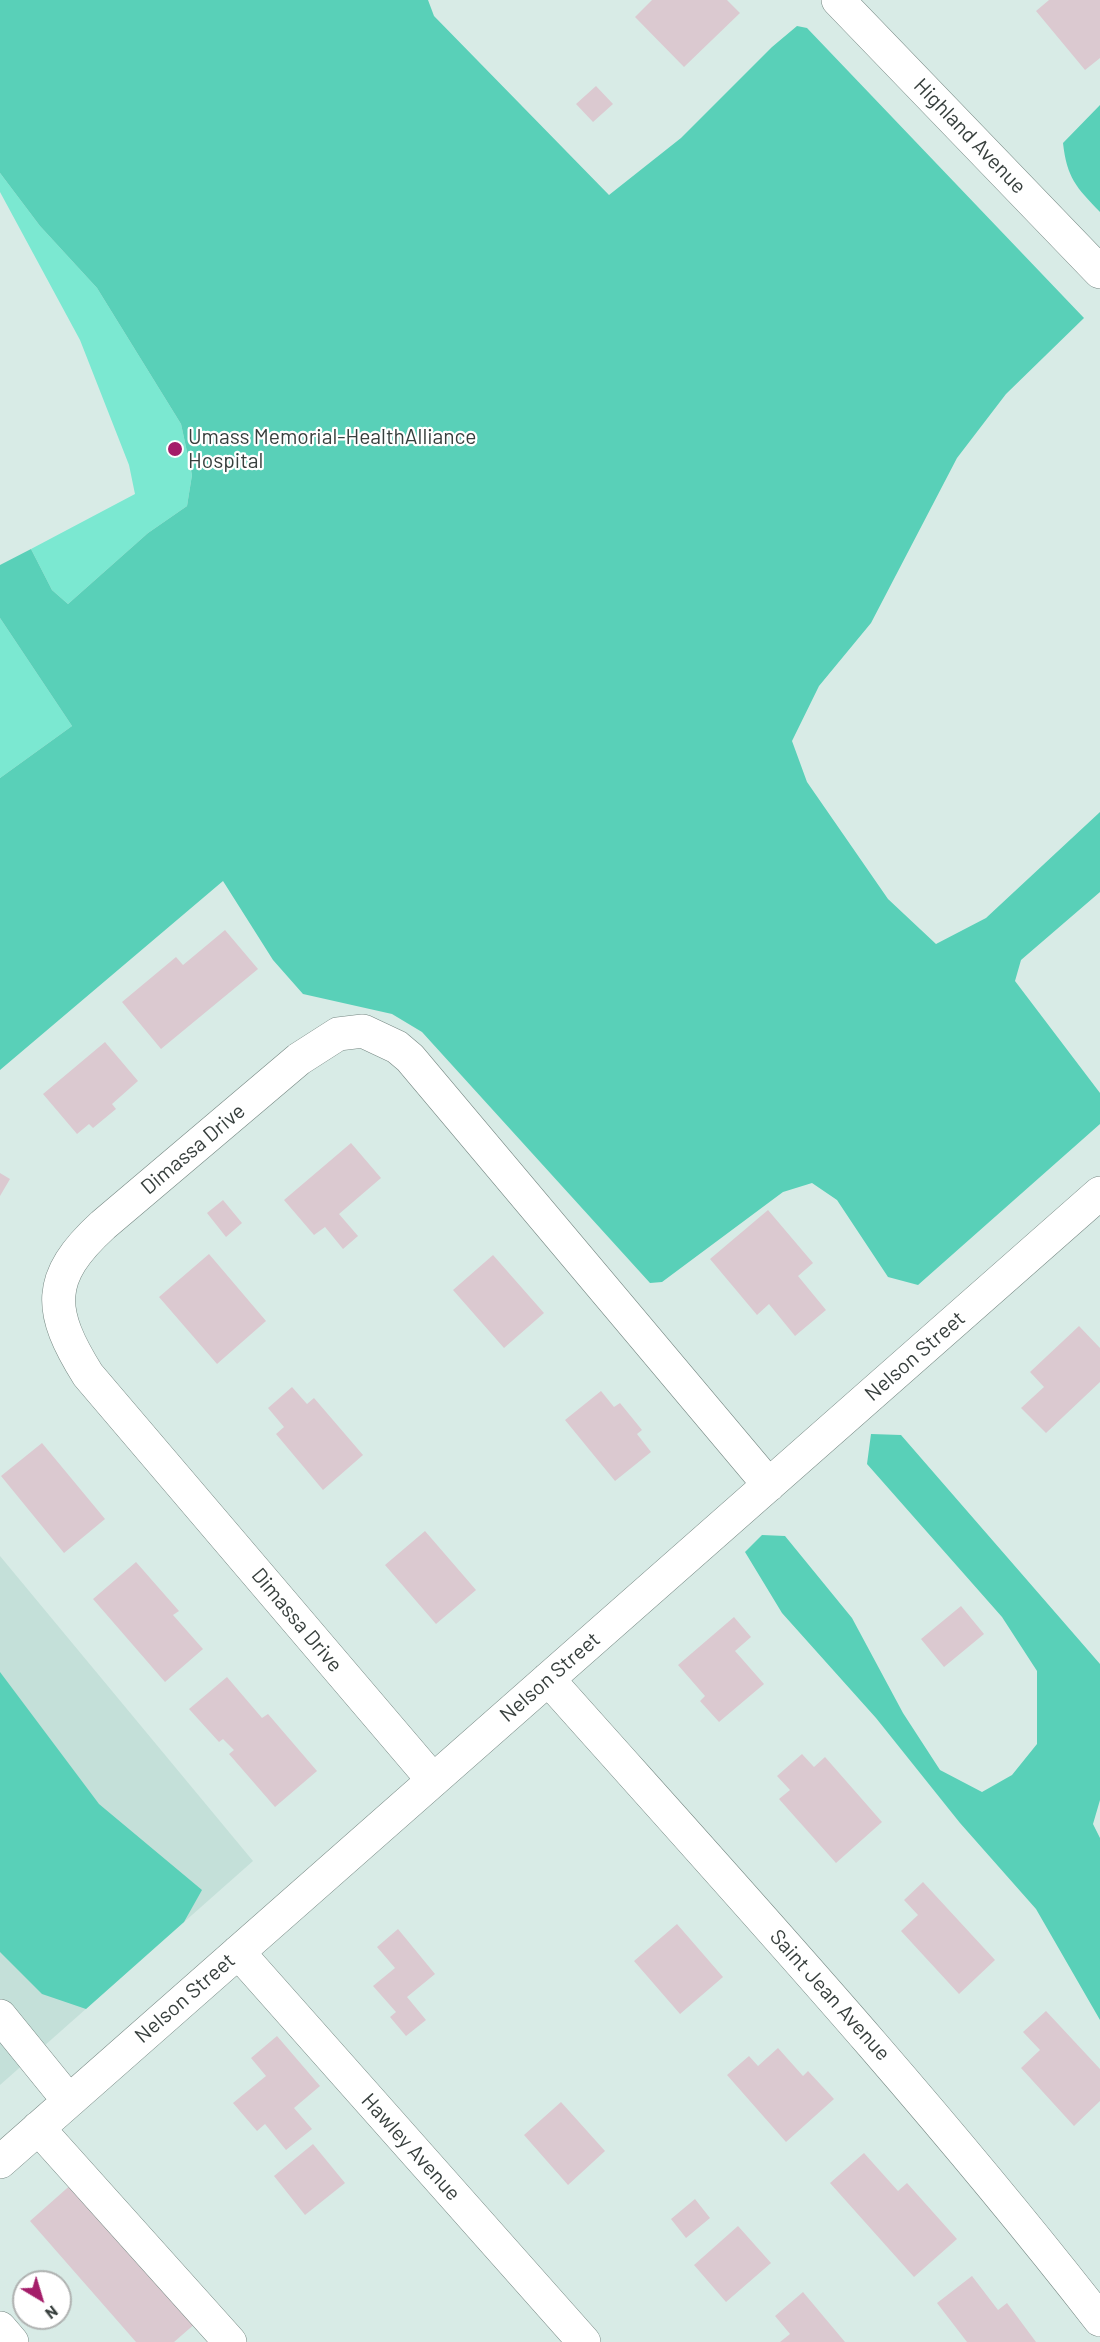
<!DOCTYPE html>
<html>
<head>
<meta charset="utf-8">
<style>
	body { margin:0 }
	#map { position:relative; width:1100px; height:2342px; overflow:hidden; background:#d8ebe6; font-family:Barlow,sans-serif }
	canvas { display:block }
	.north { position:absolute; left:12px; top:2270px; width:60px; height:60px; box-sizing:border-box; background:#fff; border:2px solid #afb2b1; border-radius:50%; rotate:142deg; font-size:16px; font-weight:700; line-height:24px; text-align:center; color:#373f3d }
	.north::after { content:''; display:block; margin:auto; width:21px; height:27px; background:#a41d69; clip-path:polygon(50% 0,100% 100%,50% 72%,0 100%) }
</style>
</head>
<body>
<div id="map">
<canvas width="1100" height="2342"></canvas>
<div class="north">N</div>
</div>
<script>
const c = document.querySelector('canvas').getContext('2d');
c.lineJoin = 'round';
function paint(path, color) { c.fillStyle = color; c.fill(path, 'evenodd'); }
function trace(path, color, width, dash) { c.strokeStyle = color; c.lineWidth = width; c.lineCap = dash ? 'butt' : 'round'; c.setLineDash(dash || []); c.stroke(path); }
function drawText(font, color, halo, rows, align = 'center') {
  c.font = font + ' Barlow,sans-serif'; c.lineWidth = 4.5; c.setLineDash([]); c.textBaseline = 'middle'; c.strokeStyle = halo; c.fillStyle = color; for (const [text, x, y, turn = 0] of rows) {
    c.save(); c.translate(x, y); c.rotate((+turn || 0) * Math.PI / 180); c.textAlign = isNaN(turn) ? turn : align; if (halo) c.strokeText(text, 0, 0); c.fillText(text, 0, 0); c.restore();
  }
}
paint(new Path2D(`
	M 0,1556 L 253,1861 L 0,2085 Z`), '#c4e0d9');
paint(new Path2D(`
	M 0,173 L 40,226 L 97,288 L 181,424 L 192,475 L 187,506 L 148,533 L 68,604 L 52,590 L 31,549 L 135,494 L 129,465 L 80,340 L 0,192 Z
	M 0,618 L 72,726 L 0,778 Z`), '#7be8d1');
paint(new Path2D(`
	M 0,0 L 428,0 L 434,16 L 609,195 L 681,138 L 772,47 L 797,26 L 807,28 L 1084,318 L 1006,394 L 957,458 L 871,623 L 819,686 L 792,741 L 807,782 L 888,899 L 936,944 L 986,918 L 1100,812 L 1100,892 L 1021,960 L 1015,981 L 1100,1093 L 1100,1124 L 918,1285 L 888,1277 L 837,1200 L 812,1183 L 783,1192 L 662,1282 L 650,1283 L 422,1032 L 392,1014 L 303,994 L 273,960 L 223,881 L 0,1070 L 0,778 L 72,726 L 0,618 L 0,565 L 31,549 L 52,590 L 68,604 L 148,533 L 187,506 L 192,475 L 181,424 L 97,288 L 40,226 L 0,173 Z
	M 1100,105 L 1100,212 C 1076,187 1067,178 1063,143 Z
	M 871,1434 L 901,1435 L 1100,1664 L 1100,1800 L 1093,1824 L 1100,1838 L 1100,2020 L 1036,1909 L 960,1823 L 876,1718 L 782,1613 L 745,1552 L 762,1535 L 785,1536 L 852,1618 L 903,1713 L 940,1770 L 982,1792 L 1012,1775 L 1037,1744 L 1037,1671 L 1002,1617 L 867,1464 Z
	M 0,1672 L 99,1804 L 202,1890 L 184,1922 L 86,2009 L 42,1994 L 0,1952 Z`), '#59d0b8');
paint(new Path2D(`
	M 652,0 L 727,0 L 740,13 L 684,67 L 635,17 Z
	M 1049,0 L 1100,0 L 1100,58 L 1085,70 L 1036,11 Z
	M 596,86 L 613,104 L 593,122 L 576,104 Z
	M 225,930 L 258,969 L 161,1049 L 122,1002 L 176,957 L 183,965 Z
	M 105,1042 L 138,1081 L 112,1104 L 116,1109 L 93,1128 L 89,1124 L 77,1134 L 43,1094 Z
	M 351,1143 L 381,1178 L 339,1214 L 358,1236 L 343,1249 L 325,1227 L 314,1235 L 284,1200 Z
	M 0,1173 L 10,1179 L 0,1196 Z
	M 223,1200 L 242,1223 L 226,1237 L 207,1213 Z
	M 768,1210 L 813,1263 L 798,1276 L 826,1310 L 795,1336 L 769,1304 L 757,1315 L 710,1259 Z
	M 209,1254 L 266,1321 L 217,1364 L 159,1297 Z
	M 493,1255 L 544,1313 L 504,1348 L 453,1290 Z
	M 1079,1326 L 1100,1348 L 1100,1382 L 1046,1433 L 1021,1408 L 1044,1387 L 1030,1372 Z
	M 292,1387 L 307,1404 L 314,1398 L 363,1455 L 323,1490 L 276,1434 L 284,1427 L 268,1408 Z
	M 601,1391 L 614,1407 L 620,1403 L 642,1430 L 637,1434 L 651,1452 L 615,1481 L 565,1420 Z
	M 42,1443 L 105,1519 L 64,1553 L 1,1476 Z
	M 425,1531 L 476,1590 L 436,1624 L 385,1565 Z
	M 136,1562 L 179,1611 L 173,1615 L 203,1649 L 165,1682 L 93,1599 Z
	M 961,1606 L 984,1634 L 944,1667 L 921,1639 Z
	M 734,1617 L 751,1637 L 735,1651 L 764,1684 L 719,1722 L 700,1701 L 705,1696 L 678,1665 Z
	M 227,1677 L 262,1718 L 268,1714 L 317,1771 L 275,1807 L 229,1754 L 234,1750 L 223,1739 L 219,1742 L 189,1709 Z
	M 802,1754 L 814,1767 L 825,1757 L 882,1822 L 836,1863 L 779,1799 L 790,1790 L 777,1776 Z
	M 923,1882 L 995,1960 L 959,1994 L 901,1931 L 918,1915 L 904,1900 Z
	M 677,1924 L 723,1977 L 680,2014 L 634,1961 Z
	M 398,1929 L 435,1974 L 407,1997 L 426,2020 L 406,2036 L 390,2017 L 396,2012 L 373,1986 L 395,1968 L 377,1947 Z
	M 1046,2011 L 1100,2069 L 1100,2101 L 1074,2126 L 1021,2068 L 1040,2050 L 1023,2032 Z
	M 277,2036 L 320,2086 L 294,2108 L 312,2129 L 286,2150 L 265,2124 L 257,2131 L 233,2103 L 266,2076 L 251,2058 Z
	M 778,2048 L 803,2076 L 808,2071 L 834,2099 L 786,2142 L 727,2075 L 749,2056 L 758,2066 Z
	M 561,2102 L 605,2151 L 568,2185 L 524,2135 Z
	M 313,2144 L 345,2183 L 305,2215 L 274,2176 Z
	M 864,2153 L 898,2191 L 907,2183 L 957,2239 L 914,2277 L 830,2183 Z
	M 74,2182 L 197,2322 L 174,2342 L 136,2342 L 30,2221 Z
	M 695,2199 L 710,2218 L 686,2238 L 671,2219 Z
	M 738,2226 L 771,2263 L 726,2302 L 694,2265 Z
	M 972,2276 L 998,2310 L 1007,2303 L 1036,2342 L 967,2342 L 937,2303 Z
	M 803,2292 L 845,2342 L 780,2342 L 790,2334 L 775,2316 Z`), '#dbc9d0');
const minor = new Path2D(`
	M 838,0 L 1100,272
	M 548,1679 C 736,1890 926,2097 1100,2320
	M 433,1780 L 88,1375 C 48,1311 45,1278 103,1225 L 299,1059 L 338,1034 L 363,1031 L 397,1047 L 410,1058 L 769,1485
	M 238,1952 L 584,2342
	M 0,2016 L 69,2101
	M 38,2128 L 230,2342
	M 0,2162 L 1100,1193
	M 0,2328 L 12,2342`);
trace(minor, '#758782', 34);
trace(minor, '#fff', 33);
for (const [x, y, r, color] of [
	[175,449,8,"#a41d69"]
]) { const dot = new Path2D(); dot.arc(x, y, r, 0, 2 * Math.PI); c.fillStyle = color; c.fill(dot); trace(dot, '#fff', 2); }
drawText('21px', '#373f3d', '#fff', [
	["Highland Avenue",970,136,46],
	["Dimassa Drive",193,1149,-40],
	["Nelson Street",915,1356,-41],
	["Dimassa Drive",297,1620,50],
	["Nelson Street",550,1677,-41],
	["Saint Jean Avenue",830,1995,48],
	["Nelson Street",185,1998,-41],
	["Hawley Avenue",411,2147,48]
]);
drawText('21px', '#373f3d', '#fff', [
	["Umass Memorial-HealthAlliance",188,437],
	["Hospital",188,461]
], 'left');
</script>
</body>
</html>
